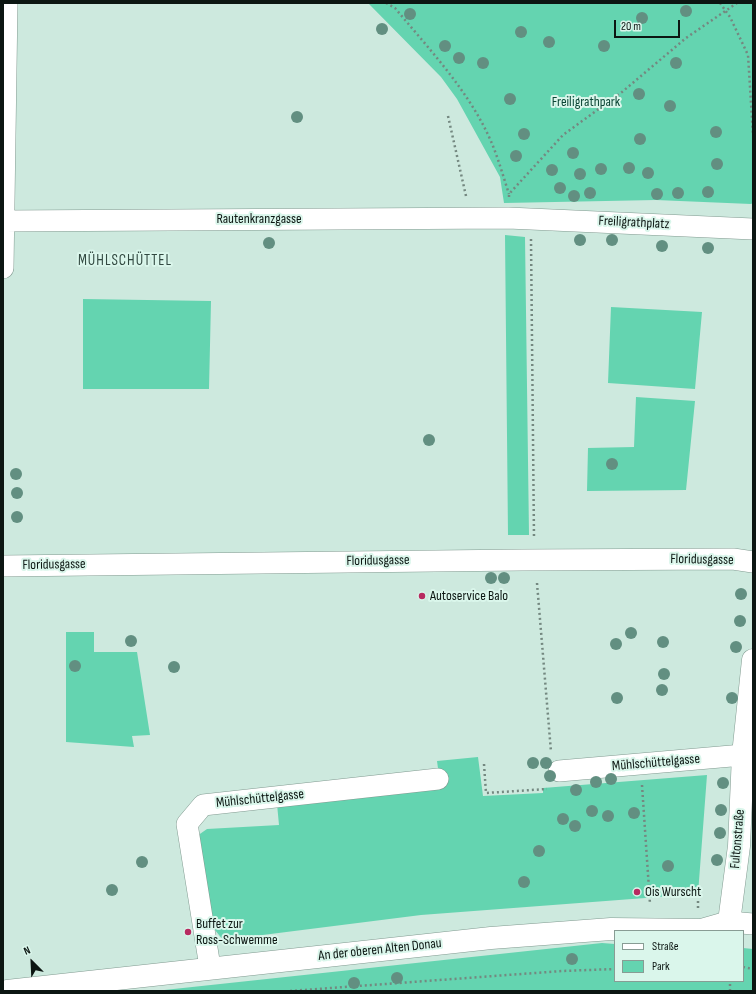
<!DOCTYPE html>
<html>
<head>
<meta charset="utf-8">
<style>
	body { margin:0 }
	#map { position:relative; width:756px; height:994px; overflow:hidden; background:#cde9de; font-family:"Sofia Sans Condensed",sans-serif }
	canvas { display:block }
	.frame { position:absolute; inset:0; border:4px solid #0c1612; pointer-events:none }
	.legend { position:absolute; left:614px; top:930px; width:130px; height:52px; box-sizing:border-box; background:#daf6eb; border:1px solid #889c94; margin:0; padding:5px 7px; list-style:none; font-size:12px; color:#0c1612 }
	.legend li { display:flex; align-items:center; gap:8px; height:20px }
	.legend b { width:20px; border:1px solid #889c94 }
	.north { position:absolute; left:12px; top:942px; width:40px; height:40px; -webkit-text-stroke:3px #daf6eb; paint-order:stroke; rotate:336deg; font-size:11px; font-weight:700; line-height:16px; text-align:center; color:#0c1612 }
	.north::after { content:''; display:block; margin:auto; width:14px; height:18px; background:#0c1612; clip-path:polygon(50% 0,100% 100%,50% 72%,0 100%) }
	.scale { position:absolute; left:614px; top:20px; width:66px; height:18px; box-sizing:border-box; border:2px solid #0c1612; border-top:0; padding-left:5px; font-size:12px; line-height:14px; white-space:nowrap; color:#0c1612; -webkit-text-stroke:3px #daf6eb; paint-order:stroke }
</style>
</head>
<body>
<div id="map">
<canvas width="756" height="994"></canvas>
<div class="frame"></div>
<ul class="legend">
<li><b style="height:5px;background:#fff"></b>Straße</li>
<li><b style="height:11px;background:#64d4b0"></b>Park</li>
</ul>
<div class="north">N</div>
<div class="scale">20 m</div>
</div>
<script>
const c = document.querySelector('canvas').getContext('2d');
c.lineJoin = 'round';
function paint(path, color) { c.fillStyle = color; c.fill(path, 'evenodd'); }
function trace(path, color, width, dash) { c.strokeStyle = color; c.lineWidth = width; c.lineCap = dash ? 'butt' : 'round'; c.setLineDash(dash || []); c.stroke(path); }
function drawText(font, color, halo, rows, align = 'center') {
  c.font = font + ' "Sofia Sans Condensed",sans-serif'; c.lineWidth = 4; c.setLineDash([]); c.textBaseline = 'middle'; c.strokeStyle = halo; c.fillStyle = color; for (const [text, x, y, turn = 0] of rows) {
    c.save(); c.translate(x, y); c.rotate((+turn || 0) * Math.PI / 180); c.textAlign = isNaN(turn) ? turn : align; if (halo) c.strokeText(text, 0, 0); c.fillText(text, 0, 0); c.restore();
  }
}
paint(new Path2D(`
	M 368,3 L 753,3 L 753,203 L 751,204 L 656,200 L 504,203 L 500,177 L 457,99 L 441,77 Z
	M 505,235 L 525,237 L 529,535 L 508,535 Z
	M 83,299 L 211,301 L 209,389 L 83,389 Z
	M 611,307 L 702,312 L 695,389 L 608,383 Z
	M 636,397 L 695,401 L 686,490 L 587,491 L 588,448 L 634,447 Z
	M 66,632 L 94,632 L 94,652 L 137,652 L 150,735 L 132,736 L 134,747 L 66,742 Z
	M 478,757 L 483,796 L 543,793 L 543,788 L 707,775 L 698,894 L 421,915 L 223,940 L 207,920 L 197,836 L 207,829 L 279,825 L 277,804 L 440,783 L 437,761 Z
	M 602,943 L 615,944 L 615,981 L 743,981 L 743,948 L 753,949 L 753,991 L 155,991 Z`), '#64d4b0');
const street = new Path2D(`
	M 3,221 L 508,218 L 753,229
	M 3,268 L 7,3
	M 3,566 L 522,560 L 733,559 L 753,562
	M 559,771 L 743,755 L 753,756
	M 729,922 L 753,924
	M 210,967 L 187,824 L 203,805 L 438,779`);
const secondary = new Path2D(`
	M 7,991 L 491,938 L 611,929 L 701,930 L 729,922 L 739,846 L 743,755 L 753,660`);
trace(street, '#819a90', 22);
trace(secondary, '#819a90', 23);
trace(new Path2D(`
	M 386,3 L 395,8 C 429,49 468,90 490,139 C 498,157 503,176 509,194
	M 720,3 L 730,17 L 748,55 L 753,135
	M 448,116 L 466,196
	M 509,197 L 509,194 L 563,135 L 622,92 L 686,38 L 737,3
	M 531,239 L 534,538
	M 537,583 L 551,752
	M 484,764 L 486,793 L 547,789
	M 642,785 L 650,904
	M 698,901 L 698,909
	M 743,967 L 753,969
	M 290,991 L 562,971 L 615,969
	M 730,991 L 730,981`), '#748880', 2.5, [2, 3]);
trace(street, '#fff', 21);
trace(secondary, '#fff', 22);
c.fillStyle = '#628f81';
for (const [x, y] of [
	[686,11],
	[410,14],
	[642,18],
	[382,29],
	[521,32],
	[549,42],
	[445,46],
	[604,46],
	[459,58],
	[483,63],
	[676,63],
	[639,94],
	[510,99],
	[670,106],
	[297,117],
	[716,132],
	[524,134],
	[640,139],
	[573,153],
	[516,156],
	[717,164],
	[629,168],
	[601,169],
	[552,170],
	[648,173],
	[580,174],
	[560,188],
	[708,192],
	[590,193],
	[678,193],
	[657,194],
	[574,196],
	[580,240],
	[612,240],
	[269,243],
	[662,246],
	[708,248],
	[429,440],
	[612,464],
	[16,474],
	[17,493],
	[17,517],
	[491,578],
	[504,578],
	[741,594],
	[740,621],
	[631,633],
	[131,641],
	[663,642],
	[616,644],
	[736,647],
	[75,666],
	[174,667],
	[664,674],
	[662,690],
	[617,698],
	[732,698],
	[533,763],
	[546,763],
	[550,776],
	[611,779],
	[596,782],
	[723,783],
	[576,790],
	[721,810],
	[592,811],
	[634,813],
	[608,816],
	[563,819],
	[575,826],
	[720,833],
	[539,851],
	[717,860],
	[142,862],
	[668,866],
	[524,882],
	[112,890],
	[572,959],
	[397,978],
	[354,983]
]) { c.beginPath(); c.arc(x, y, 6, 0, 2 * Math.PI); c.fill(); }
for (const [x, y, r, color] of [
	[422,596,4,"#b72a60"],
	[637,892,4,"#b72a60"],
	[188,932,4,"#b72a60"]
]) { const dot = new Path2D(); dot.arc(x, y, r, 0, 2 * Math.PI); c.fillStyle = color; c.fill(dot); trace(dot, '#daf6eb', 1.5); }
drawText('14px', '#0b4535', '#daf6eb', [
	["Freiligrathpark",586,102]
]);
drawText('14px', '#0c1612', '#daf6eb', [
	["Rautenkranzgasse",259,219],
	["Freiligrathplatz",634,223,3],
	["Floridusgasse",702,560,1],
	["Floridusgasse",378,561,-1],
	["Floridusgasse",54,565,-1],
	["Mühlschüttelgasse",656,763,-5],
	["Mühlschüttelgasse",260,799,-6],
	["Fultonstraße",738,839,-85],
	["An der oberen Alten Donau",380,950,-6]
]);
drawText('14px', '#0c1612', '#daf6eb', [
	["Autoservice Balo",430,596],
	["Ois Wurscht",645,892],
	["Buffet zur",196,924],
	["Ross-Schwemme",196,940]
], 'left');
c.letterSpacing = '1px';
drawText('15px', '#324941', '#daf6eb', [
	["MÜHLSCHÜTTEL",125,261]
]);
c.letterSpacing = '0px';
</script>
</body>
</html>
